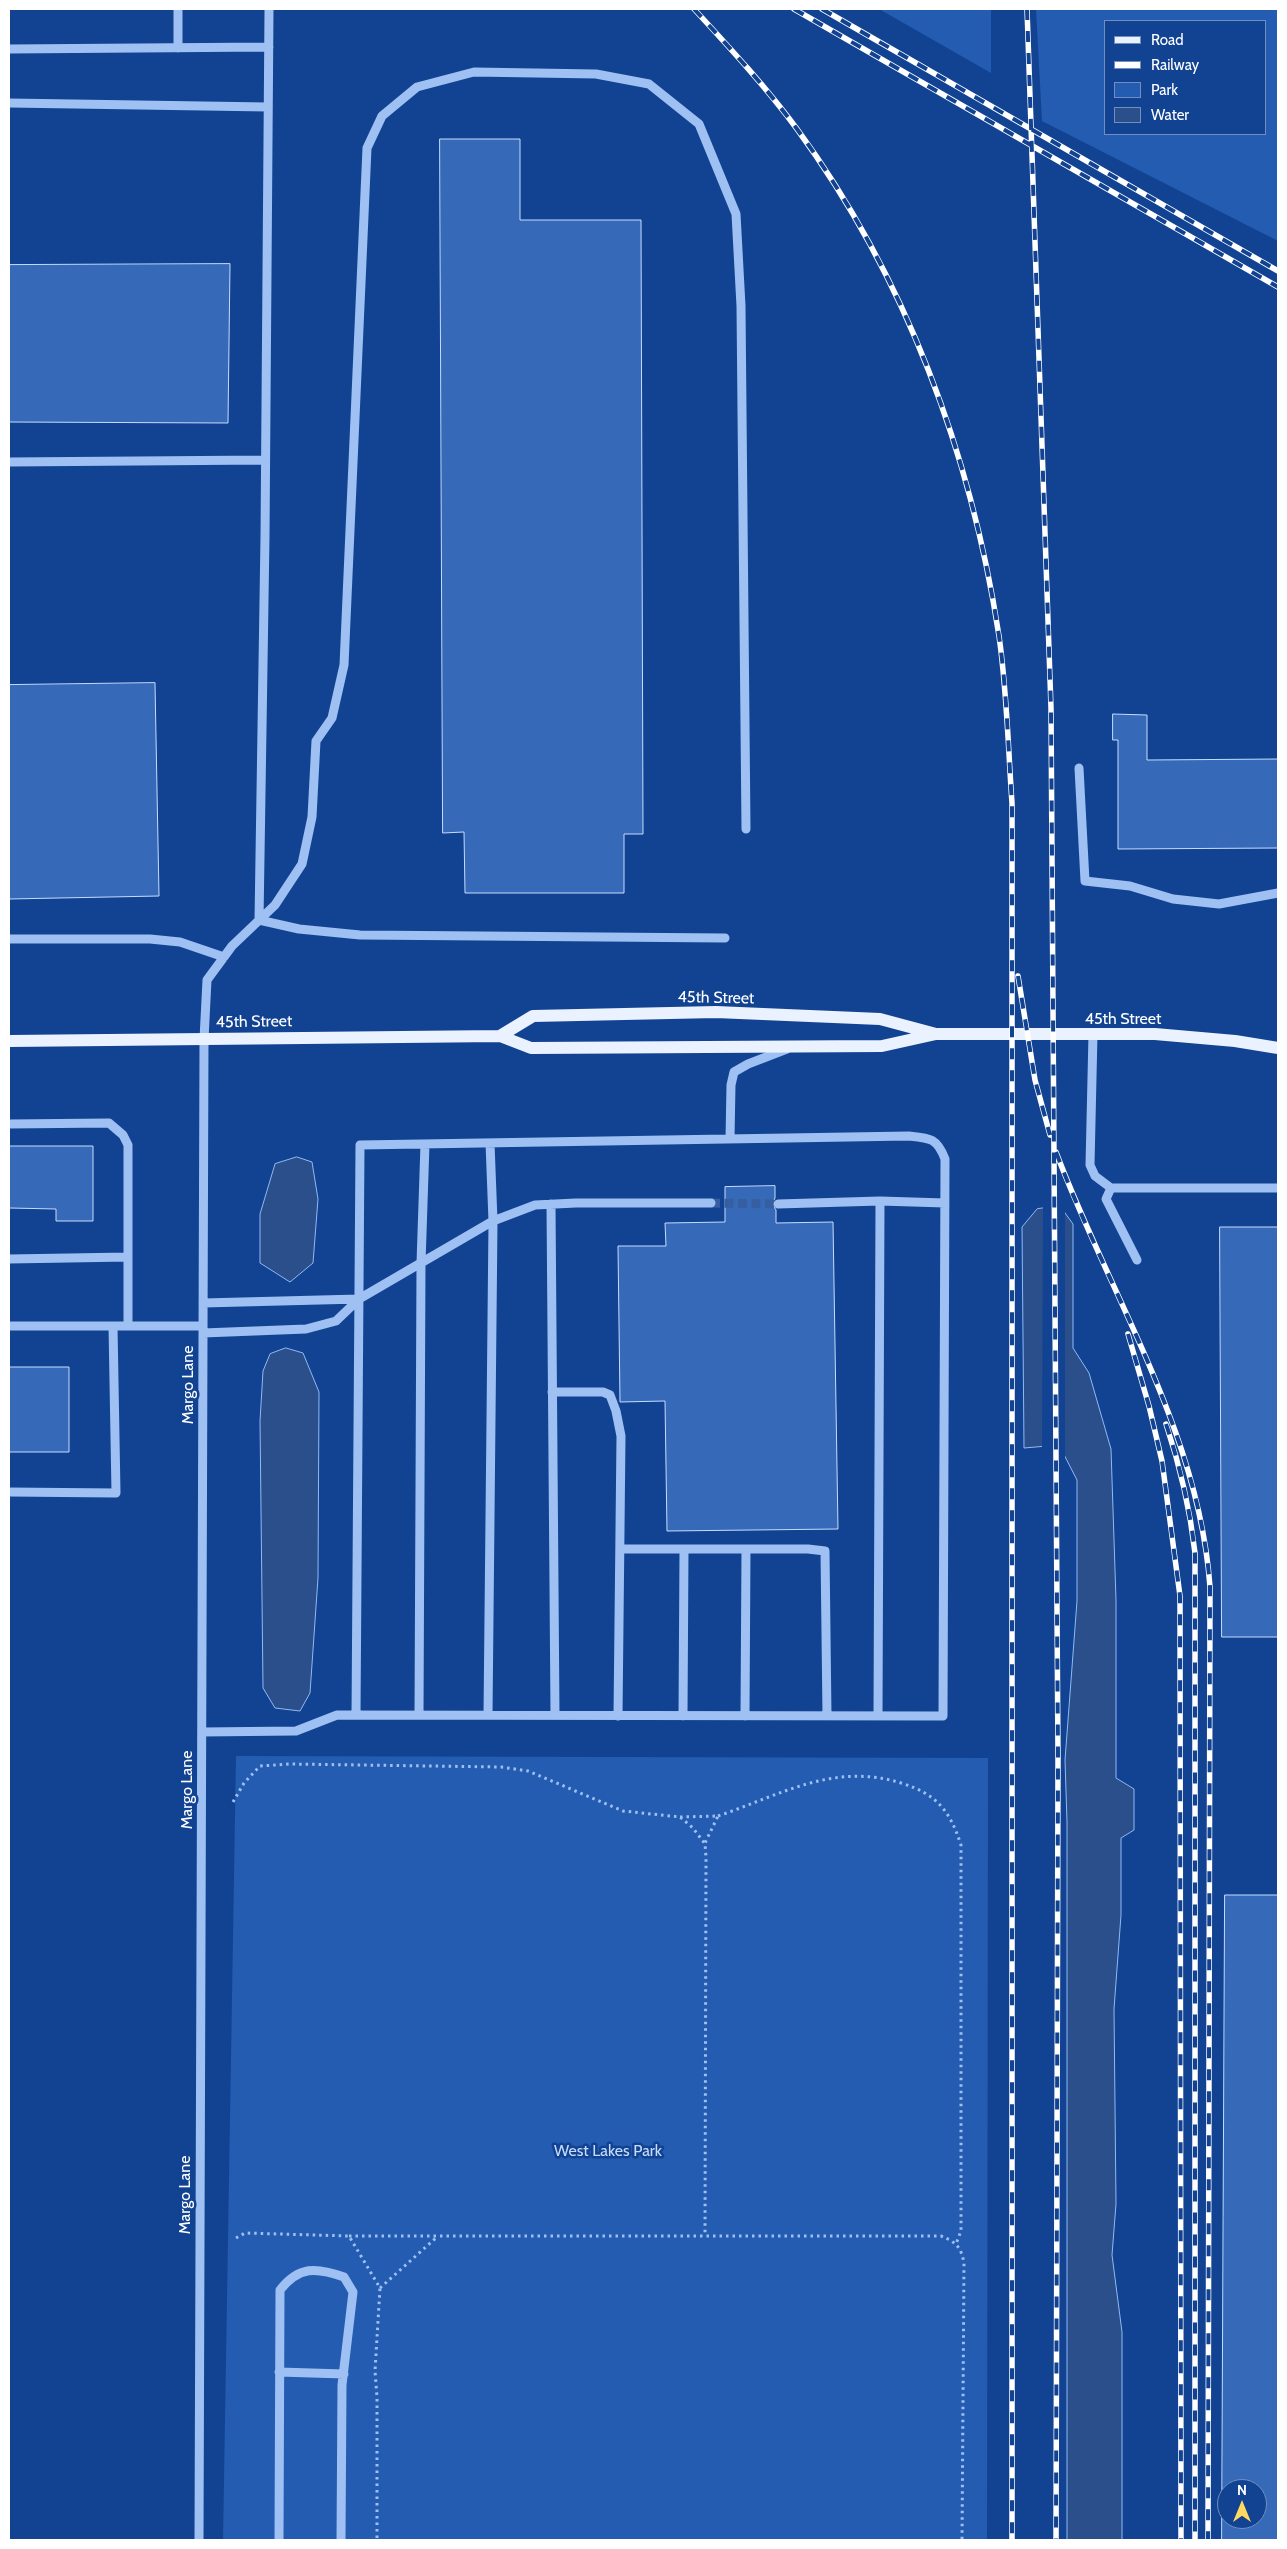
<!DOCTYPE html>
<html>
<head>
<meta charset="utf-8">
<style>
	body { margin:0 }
	#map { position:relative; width:1287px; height:2549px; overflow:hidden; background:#124392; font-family:Cabin,sans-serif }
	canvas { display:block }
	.frame { position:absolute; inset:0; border:10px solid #fff; pointer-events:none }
	.legend { position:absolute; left:1104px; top:20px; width:162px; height:115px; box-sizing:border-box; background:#124392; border:1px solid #718ebe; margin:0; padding:6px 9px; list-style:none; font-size:15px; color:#fff }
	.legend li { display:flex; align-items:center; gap:10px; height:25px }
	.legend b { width:25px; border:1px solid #718ebe }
	.north { position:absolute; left:1217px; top:2479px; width:50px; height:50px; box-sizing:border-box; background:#124392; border:1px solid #718ebe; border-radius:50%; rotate:0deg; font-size:14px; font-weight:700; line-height:20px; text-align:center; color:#fff }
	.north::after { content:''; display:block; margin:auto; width:18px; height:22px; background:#ffd960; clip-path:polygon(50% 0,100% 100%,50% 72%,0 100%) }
</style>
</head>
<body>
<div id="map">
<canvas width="1287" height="2549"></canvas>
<div class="frame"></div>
<ul class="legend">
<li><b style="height:6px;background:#eaf1ff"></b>Road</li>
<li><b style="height:6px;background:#fff"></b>Railway</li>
<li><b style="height:14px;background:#245cb1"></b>Park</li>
<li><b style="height:14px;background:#2b4f8a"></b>Water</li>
</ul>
<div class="north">N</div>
</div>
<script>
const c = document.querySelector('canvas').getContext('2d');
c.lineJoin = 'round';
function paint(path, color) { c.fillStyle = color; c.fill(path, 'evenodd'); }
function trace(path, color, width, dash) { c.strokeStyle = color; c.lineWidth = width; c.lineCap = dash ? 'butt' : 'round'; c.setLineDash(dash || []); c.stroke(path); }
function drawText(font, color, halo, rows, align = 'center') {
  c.font = font + ' Cabin,sans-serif'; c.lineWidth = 5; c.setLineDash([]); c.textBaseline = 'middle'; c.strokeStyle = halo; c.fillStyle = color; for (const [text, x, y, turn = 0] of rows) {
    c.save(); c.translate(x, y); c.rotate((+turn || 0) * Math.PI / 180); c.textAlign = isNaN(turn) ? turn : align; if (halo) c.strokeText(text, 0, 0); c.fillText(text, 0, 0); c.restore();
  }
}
paint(new Path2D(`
	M 879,9 L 991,9 L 991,73 Z
	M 1036,9 L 1278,9 L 1278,241 L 1042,121 ZM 1106,21 L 1266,21 L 1266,134 L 1106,134 Z
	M 236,1756 L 988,1758 L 987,2540 L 223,2540 Z`), '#245cb1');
const water = new Path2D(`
	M 297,1157 L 312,1162 L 318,1199 L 313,1263 L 290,1282 L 260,1263 L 260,1214 L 275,1164 Z
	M 1060,1206 L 1073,1224 L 1073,1348 L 1089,1373 L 1111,1449 L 1116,1600 L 1116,1778 L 1134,1789 L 1134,1830 L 1121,1838 L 1121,1915 L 1114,2009 L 1116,2204 L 1112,2255 L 1122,2332 L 1122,2540 L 1067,2540 L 1067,1822 L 1065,1760 L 1077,1601 L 1077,1480 L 1059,1445 L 1024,1448 L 1022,1227 L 1037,1209 Z
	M 286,1348 L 303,1353 L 319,1392 L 318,1578 L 310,1693 L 300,1711 L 275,1708 L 263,1688 L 260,1421 L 263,1371 L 270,1354 Z`);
paint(water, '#2b4f8a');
trace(water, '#90baf5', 1);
paint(new Path2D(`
	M 1060,1203 L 1065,1209 L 1065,1462 L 1057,1448 L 1042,1449 L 1043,1205 Z`), '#124392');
const building = new Path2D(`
	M 440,139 L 520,139 L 520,220 L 641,220 L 643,834 L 624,834 L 624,893 L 465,893 L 464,832 L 443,833 Z
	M 230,264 L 228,423 L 9,422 L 9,265 Z
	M 155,683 L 159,896 L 9,899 L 9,685 Z
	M 1113,714 L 1147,715 L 1147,760 L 1278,759 L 1278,848 L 1118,849 L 1118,740 L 1113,740 Z
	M 9,1146 L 93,1146 L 93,1221 L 56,1221 L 56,1209 L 9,1208 Z
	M 775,1186 L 775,1198 L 772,1204 L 776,1210 L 776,1223 L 833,1222 L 838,1529 L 667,1531 L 665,1401 L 620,1402 L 618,1246 L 666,1246 L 665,1223 L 725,1222 L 725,1187 Z
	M 1220,1227 L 1278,1227 L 1278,1637 L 1222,1637 Z
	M 9,1367 L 69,1367 L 69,1452 L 9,1452 Z
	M 1225,1895 L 1278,1895 L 1278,2540 L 1222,2540 ZM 1227,2489 L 1257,2489 L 1257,2519 L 1227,2519 Z`);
paint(building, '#366ab9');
trace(building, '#c6dcfd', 1);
trace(new Path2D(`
	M 711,1203 L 778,1204`), '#365fa2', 9, [9, 4.5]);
trace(new Path2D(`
	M 233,1802 L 244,1783 L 260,1766 L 290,1764 L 501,1767 L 528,1771 L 623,1811 L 680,1817 L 693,1828 L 705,1844 L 706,1857 L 705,2236
	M 718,1816 C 780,1795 834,1762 901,1783 C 937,1794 950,1811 961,1845 L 961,2231 L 956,2244
	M 680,1817 L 718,1816 L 705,1843
	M 349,2236 L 941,2236 C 956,2242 961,2247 964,2263 L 962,2540
	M 236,2238 L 245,2233 L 349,2236 L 380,2288 L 375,2371 L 377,2397 L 377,2540
	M 380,2288 L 437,2237`), '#9fc0f2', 3, [2.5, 4]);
trace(new Path2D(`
	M 269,9 L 265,537 L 259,920 L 299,929 L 360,935 L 725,938
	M 178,48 L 178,9
	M 9,49 L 269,47
	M 9,103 L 268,107
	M 9,462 L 265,460
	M 1079,768 L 1085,881 L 1130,886 L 1173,899 L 1219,904 L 1278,893
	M 9,939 L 150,939 L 180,942 L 224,957
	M 1093,1034 L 1090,1165 L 1095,1176 L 1111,1188
	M 9,1124 L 109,1123 L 123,1135 L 128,1145 L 128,1326
	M 730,1139 L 731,1085 L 734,1072 L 748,1064 L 787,1049
	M 551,1204 L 555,1715
	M 778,1204 L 880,1201 L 945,1203
	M 9,1259 L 128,1257
	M 1137,1260 L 1106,1199 L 1111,1188 L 1278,1188
	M 203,1303 L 359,1299
	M 9,1326 L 203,1326
	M 203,1333 L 306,1329 L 336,1321 L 359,1299 L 493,1221 L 535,1205 L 576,1203 L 711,1203
	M 552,1392 L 603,1392 L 610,1395 L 616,1411 L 621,1436 L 618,1716
	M 9,1492 L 116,1493 L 113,1326
	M 620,1549 L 808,1549 L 825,1551 L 827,1716
	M 419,1715 L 421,1263 L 425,1144
	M 488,1715 L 493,1221 L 490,1143
	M 683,1716 L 684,1549
	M 745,1716 L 746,1549
	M 878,1716 L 880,1201
	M 202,1732 L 296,1731 L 337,1715 L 943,1716 L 945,1159 C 937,1138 930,1138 909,1136 L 360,1145 L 356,1715
	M 279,2372 L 344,2374
	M 199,2540 L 204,1039 L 207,980 L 232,946 L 275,905 L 302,864 L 312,817 L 316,741 L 332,718 L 344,665 L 367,148 L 382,116 L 417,87 L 474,72 L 596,74 L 649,84 L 699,124 L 736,214 L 741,306 L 746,829
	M 279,2540 L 280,2290 C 299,2266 316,2267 344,2277 L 353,2292 L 342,2385 L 341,2540`), '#9fc0f2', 9);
trace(new Path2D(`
	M 500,1036 L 533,1016 L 716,1012 L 880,1019 L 936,1034 L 1155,1034 L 1235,1041 L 1278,1048
	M 9,1041 L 500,1036 L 531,1048 L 882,1046 L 936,1034`), '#eaf1ff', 12);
const rail = new Path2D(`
	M 694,9 C 729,47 766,87 797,129 C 906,278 971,454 999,636 C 1007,691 1008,747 1012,803 L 1012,2540
	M 794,9 L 1278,287
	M 822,9 L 1278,271
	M 1027,9 L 1051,708 L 1058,1758 L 1056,2540
	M 1018,976 L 1035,1080 L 1050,1135
	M 1056,1152 C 1110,1296 1199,1431 1210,1587 L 1208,2540
	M 1128,1334 L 1149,1406 L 1162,1461 L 1180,1596 L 1181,2540
	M 1166,1424 C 1180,1466 1190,1509 1195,1553 L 1195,2540`);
trace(rail, '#fff', 5.5);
trace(rail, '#124392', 4, [11]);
drawText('16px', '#fff', '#124392', [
	["45th Street",716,998,1],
	["45th Street",1123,1019],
	["45th Street",254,1022,-1],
	["Margo Lane",188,1385,-90],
	["Margo Lane",187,1790,-90],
	["Margo Lane",185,2195,-90]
]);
drawText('16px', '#c6dcfd', '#124392', [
	["West Lakes Park",608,2151]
]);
</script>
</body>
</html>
